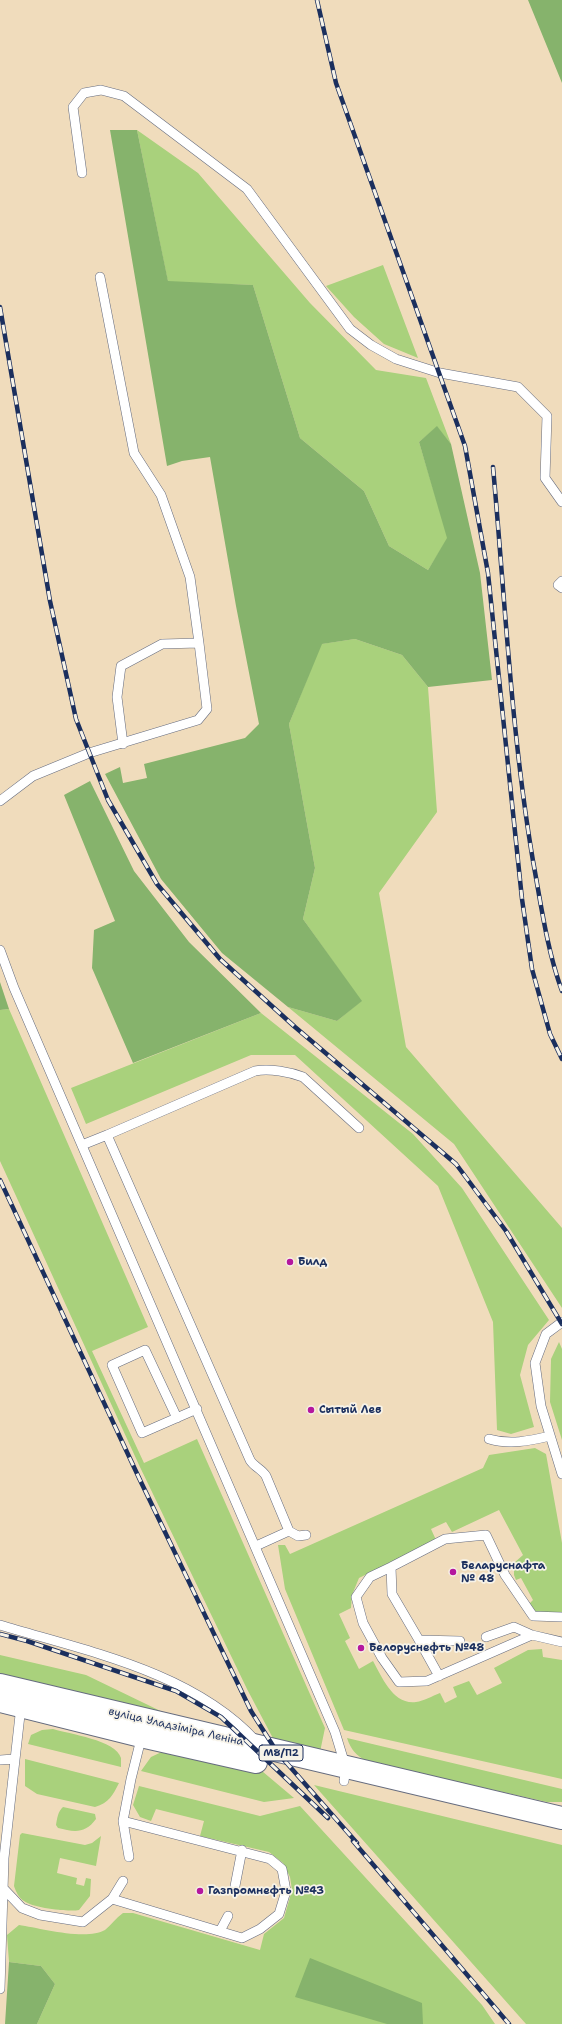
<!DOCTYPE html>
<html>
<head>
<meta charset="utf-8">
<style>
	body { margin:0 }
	canvas { display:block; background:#f0dcbc }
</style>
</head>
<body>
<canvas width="562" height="2024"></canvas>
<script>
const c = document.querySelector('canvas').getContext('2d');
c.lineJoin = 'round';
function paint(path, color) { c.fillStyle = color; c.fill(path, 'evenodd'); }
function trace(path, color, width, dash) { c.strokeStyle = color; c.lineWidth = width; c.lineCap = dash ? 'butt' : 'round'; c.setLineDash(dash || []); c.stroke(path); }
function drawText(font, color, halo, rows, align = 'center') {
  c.font = font + ' "Shantell Sans",sans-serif'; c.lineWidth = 3.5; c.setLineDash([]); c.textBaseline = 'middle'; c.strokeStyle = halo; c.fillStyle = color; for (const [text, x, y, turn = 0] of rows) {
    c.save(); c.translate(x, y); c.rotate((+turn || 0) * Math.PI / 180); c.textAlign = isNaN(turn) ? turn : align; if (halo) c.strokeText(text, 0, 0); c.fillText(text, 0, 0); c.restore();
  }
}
paint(new Path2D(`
	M 137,130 L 198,173 L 310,303 L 376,370 L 426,378 L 451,444 L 437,427 L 419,442 L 448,538 L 428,570 L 389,546 L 364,491 L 300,438 L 253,285 L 168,282 Z
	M 383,265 L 418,358 L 384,344 L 354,317 L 326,286 Z
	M 355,639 L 402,655 L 428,687 L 437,812 L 379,893 L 406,1047 L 562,1228 L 562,1308 L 454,1144 L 288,1007 L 337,1021 L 361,1001 L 303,919 L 315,868 L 289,724 L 321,644 Z
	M 9,1009 L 148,1327 L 92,1351 L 144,1463 L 197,1439 L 325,1728 L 320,1752 L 276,1744 L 247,1689 L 139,1465 L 0,1161 L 0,1010 Z
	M 261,1013 L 413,1134 L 462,1188 L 549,1320 L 528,1345 L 520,1375 L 534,1427 L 511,1434 L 497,1430 L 493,1322 L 438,1186 L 295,1055 L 251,1055 L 86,1124 L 71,1088 Z
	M 559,1342 L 562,1349 L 562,1440 L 550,1402 L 551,1359 Z
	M 535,1448 L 546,1454 L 562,1543 L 562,1614 L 536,1613 L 529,1604 L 533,1600 L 521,1578 L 516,1580 L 514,1575 L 514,1563 L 523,1555 L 499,1510 L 452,1532 L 446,1522 L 431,1529 L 436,1540 L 359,1578 L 352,1595 L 351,1608 L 339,1614 L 350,1638 L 345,1641 L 359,1669 L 373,1661 C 382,1677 393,1705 416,1702 C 424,1701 432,1696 440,1693 L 445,1703 L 457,1697 L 453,1687 L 469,1681 L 477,1695 L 502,1683 L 494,1668 L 528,1650 L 542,1649 L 543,1657 L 562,1660 L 562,1779 L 344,1730 L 285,1589 L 278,1545 L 285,1545 L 290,1554 L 483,1468 L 489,1455 Z
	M 0,1655 L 86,1675 L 175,1718 L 0,1675 Z
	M 53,1729 C 69,1734 116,1740 121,1758 C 121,1760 121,1764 121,1767 L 28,1744 L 31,1735 L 42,1730 Z
	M 347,1738 L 562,1789 L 562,1802 L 547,1802 L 366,1761 C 356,1755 351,1750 347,1738 Z
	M 168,1749 L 256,1766 L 294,1798 L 264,1802 L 141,1771 L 151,1757 Z
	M 25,1759 L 119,1783 C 113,1795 109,1803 95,1807 L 37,1794 L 25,1786 Z
	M 314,1785 L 562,1845 L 562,2024 L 526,2024 Z
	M 139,1786 L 260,1816 L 300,1806 L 482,2005 L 495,2024 L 37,2024 L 55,1984 L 41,1966 L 9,1962 L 7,1935 L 19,1925 C 40,1928 86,1941 105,1930 C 111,1925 116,1918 123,1913 L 133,1913 L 260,1950 L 264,1934 L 284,1918 L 292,1890 L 290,1877 L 283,1863 L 269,1852 L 200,1836 L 204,1821 L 156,1809 L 151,1821 L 140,1817 L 133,1805 Z
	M 63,1807 L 95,1814 L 96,1819 C 85,1834 74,1832 58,1828 L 56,1825 C 57,1819 58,1811 63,1807 Z
	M 22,1833 L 85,1845 L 92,1843 L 101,1836 L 96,1866 L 60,1858 L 57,1873 L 77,1878 L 76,1884 L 84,1886 L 86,1878 L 91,1879 L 90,1896 L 79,1910 C 68,1912 33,1908 24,1901 C 19,1898 16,1892 14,1886 L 20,1835 Z`), '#a9d17c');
paint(new Path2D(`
	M 528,0 L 562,0 L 562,83 Z
	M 110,130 L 137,130 L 168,281 L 253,285 L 300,438 L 364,491 L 389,546 L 428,570 L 447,538 L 419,442 L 437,426 L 451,444 L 480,573 L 492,680 L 428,687 L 402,655 L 355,639 L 322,644 L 289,724 L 315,868 L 303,919 L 362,1001 L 337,1021 L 288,1007 L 222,953 L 161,879 L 105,774 L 120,767 L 123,783 L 147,778 L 144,764 L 245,738 L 259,724 L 236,606 L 210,457 L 182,461 L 167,466 Z
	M 90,781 L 134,871 L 189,942 L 261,1013 L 133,1063 L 92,968 L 94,930 L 115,921 L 64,795 Z
	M 0,982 L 9,1009 L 0,1010 Z
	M 310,1958 L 422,2003 L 423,2024 L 387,2024 L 295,1997 Z
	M 9,1962 L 41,1966 L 55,1984 L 37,2024 L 5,2024 Z`), '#86b36c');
const service = new Path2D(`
	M 82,173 L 73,107 L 84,93 L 101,90 L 124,96 L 247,189 L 350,329 L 371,345 L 396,359 L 440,373 L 518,387 L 547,416 L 545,478 L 562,502
	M 100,277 L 134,453 L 161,495 L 190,577 L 199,643
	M 562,581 L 558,585 L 562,588
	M 0,801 L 33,776 L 89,753 L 198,720 L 207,709 L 199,643 L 162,644 L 121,666 L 117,697 L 123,744
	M 0,950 L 14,988 L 335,1732 L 346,1768 L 344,1781
	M 82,1145 L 107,1135
	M 562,1322 L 546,1334 L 535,1363 L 541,1406 L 562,1474
	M 177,1418 L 145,1350 L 112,1365 L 142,1433 L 197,1409
	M 489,1439 C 510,1445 529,1441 550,1436
	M 289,1531 L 266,1476 C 262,1469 254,1467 250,1460 L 107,1135 L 255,1071 C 269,1068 290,1072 303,1077 L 359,1128
	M 256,1546 L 289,1531 L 298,1536 L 306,1535
	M 391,1567 L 370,1577 L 356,1597 L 363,1623 L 382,1658 L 399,1682 L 427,1681 L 532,1635
	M 0,1625 C 86,1651 193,1672 256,1741
	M 486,1637 L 514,1627 L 532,1635 L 562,1642
	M 419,1640 L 439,1676
	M 460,1641 L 419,1640 L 392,1594 L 391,1567 L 445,1539 L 486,1535 L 505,1575 L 533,1616 L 562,1617
	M 0,1760 L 14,1759
	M 129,1857 L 123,1821 L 131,1779 L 142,1735
	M 235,1886 L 242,1850
	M 3,1888 L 22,1908 L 40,1915 L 83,1922 L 112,1899 L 123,1881
	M 112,1899 L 242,1938 L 260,1929 L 279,1914 L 286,1891 L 282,1869 L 270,1859 L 123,1821
	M 220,1931 L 228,1916
	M 0,1989 L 4,1858 L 21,1706`);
const primary = new Path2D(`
	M 0,1685 L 562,1818
	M 0,1701 L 141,1736 L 256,1762`);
trace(service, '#666c7f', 10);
trace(primary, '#666c7f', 24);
trace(service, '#fff', 9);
trace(primary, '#fff', 22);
const rail = new Path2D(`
	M 317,0 L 336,83 L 465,446 L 488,573 L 522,899 L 532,969 L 550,1034 L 562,1059
	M 0,307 L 50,601 L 76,719 L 108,800 L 157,884 L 220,959 L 295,1027 L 456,1164 L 506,1231 L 562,1324
	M 493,467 C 505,599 511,731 533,861 C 541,904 547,950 562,991
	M 0,1180 L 140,1480 L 251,1711 L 277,1752 L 357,1843
	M 0,1634 L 27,1641 L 176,1691 L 221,1717 L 328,1818
	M 353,1841 L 509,2024`);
trace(rail, '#1b2f5e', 4.5);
trace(rail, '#f7f3e8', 3, [9]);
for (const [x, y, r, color] of [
	[290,1262,4,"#b5179e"],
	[311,1410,4,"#b5179e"],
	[453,1572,4,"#b5179e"],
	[361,1648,4,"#b5179e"],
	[200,1891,4,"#b5179e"]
]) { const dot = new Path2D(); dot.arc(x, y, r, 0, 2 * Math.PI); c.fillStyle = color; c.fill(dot); trace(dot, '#f7f3e8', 1.5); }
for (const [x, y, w] of [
	[281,1753,44]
]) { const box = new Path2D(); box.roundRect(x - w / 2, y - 8, w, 16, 3); c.fillStyle = '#f7f3e8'; c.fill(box); trace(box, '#1b2f5e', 1); }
drawText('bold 10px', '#1b2f5e', null, [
	["М8/П2",281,1753]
]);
drawText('bold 11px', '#1b2f5e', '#f7f3e8', [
	["Билд",298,1262],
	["Сытый Лев",319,1410],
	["Беларуснафта",461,1566],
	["№ 48",461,1579],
	["Белоруснефть №48",369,1648],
	["Газпромнефть №43",208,1891]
], 'left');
drawText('11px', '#1b2f5e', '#f7f3e8', [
	["вуліца Уладзіміра Леніна",176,1727,13]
]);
</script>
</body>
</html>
